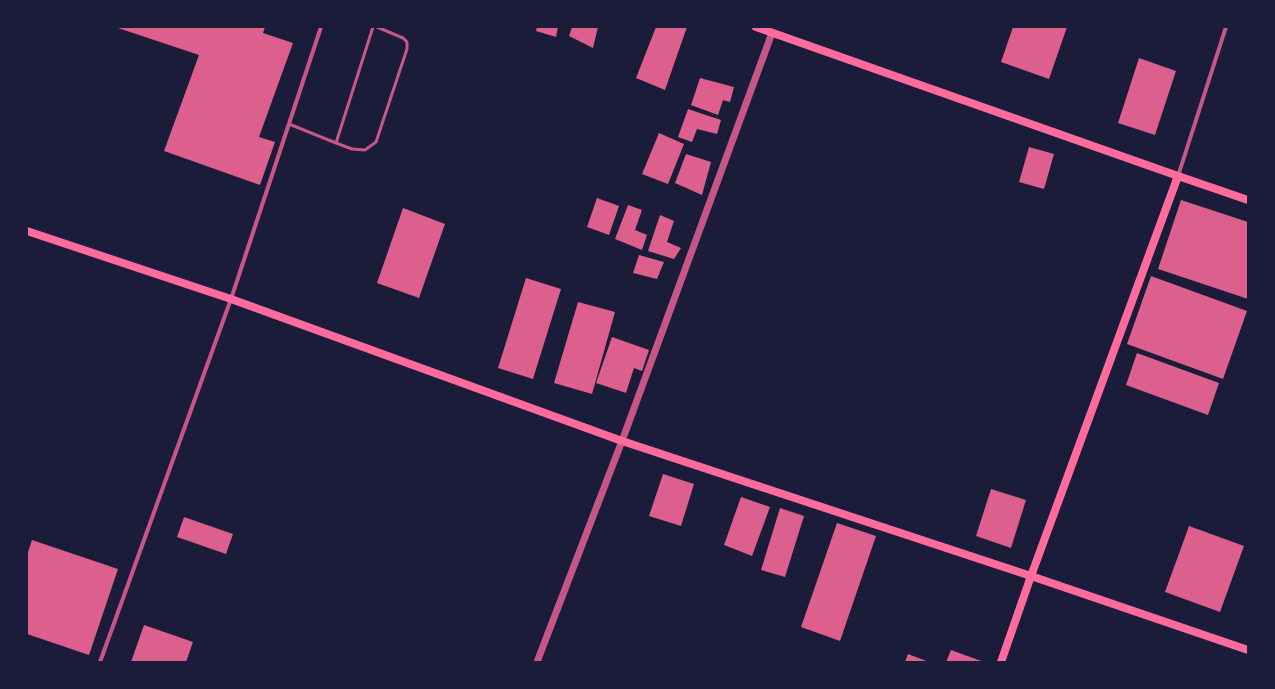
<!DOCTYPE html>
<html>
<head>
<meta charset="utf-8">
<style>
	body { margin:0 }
	#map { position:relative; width:1275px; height:689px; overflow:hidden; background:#1b1b3a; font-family:"Varela Round",sans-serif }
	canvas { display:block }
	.frame { position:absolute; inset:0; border:28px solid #1b1b3a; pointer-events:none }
</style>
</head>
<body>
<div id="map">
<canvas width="1275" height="689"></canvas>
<div class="frame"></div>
</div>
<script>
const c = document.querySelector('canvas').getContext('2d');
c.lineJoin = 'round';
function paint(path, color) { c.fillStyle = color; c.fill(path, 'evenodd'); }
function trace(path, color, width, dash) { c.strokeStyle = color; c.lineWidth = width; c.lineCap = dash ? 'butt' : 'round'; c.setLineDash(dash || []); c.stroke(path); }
paint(new Path2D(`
	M 115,27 L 265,27 L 263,33 L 293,43 L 259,137 L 275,142 L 260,185 L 164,151 L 199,55 Z
	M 537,27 L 558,27 L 556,37 L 536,31 Z
	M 572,27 L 598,27 L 593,48 L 569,36 Z
	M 656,27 L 687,27 L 665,90 L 636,78 Z
	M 1013,27 L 1067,27 L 1049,79 L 1001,62 Z
	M 1139,58 L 1176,71 L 1155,135 L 1118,123 Z
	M 700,78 L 734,87 L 730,102 L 723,100 L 718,115 L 691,105 Z
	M 688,109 L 721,120 L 717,134 L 697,129 L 692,142 L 678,137 Z
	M 659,133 L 684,144 L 668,184 L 642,174 Z
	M 1029,147 L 1054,154 L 1044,189 L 1019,182 Z
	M 686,154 L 711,162 L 702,195 L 675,183 Z
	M 597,198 L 619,206 L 609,235 L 587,227 Z
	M 1181,200 L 1248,222 L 1248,299 L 1158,269 Z
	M 628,205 L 642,210 L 635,230 L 647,235 L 642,250 L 615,239 Z
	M 403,208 L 445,224 L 419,298 L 377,283 Z
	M 660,215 L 674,221 L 667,242 L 681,248 L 674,259 L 648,251 Z
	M 639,255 L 664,262 L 657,279 L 633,273 Z
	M 1151,276 L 1247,311 L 1223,379 L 1127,344 Z
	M 526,278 L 561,289 L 533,379 L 498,368 Z
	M 578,302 L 615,312 L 592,394 L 554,383 Z
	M 612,337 L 649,350 L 642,371 L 634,368 L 626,393 L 596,383 Z
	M 1137,353 L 1219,383 L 1208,415 L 1126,385 Z
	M 663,474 L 694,484 L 681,526 L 649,516 Z
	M 991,489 L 1026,500 L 1011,548 L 976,536 Z
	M 741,497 L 770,507 L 752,556 L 724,545 Z
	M 780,508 L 804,516 L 785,577 L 761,570 Z
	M 184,517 L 233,534 L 226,554 L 177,537 Z
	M 837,523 L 876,536 L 840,641 L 801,627 Z
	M 1189,526 L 1244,546 L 1220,612 L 1165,592 Z
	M 32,540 L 118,569 L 89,655 L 27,634 L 27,555 Z
	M 144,625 L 193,642 L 186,662 L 131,662 Z
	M 951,650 L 984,662 L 946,662 Z
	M 908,654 L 929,662 L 905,662 Z`), '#dd5f8e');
trace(new Path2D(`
	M 373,27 L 336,143 L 352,149 L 365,150 L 376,142 L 407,49 L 407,42 L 403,38 L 377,27
	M 289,124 L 336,143`), '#c65784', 3);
trace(new Path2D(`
	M 1178,176 L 1226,27
	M 100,662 L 231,299 L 321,27`), '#c65784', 4);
trace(new Path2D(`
	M 537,662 L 622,441 L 772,33`), '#c65784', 7);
trace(new Path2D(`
	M 756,27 L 1178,176 L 1248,200
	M 27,231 L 231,299 L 622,441 L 1031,576 L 1248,650
	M 1001,662 L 1031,576 L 1178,176`), '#ff6b9d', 8);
</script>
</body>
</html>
